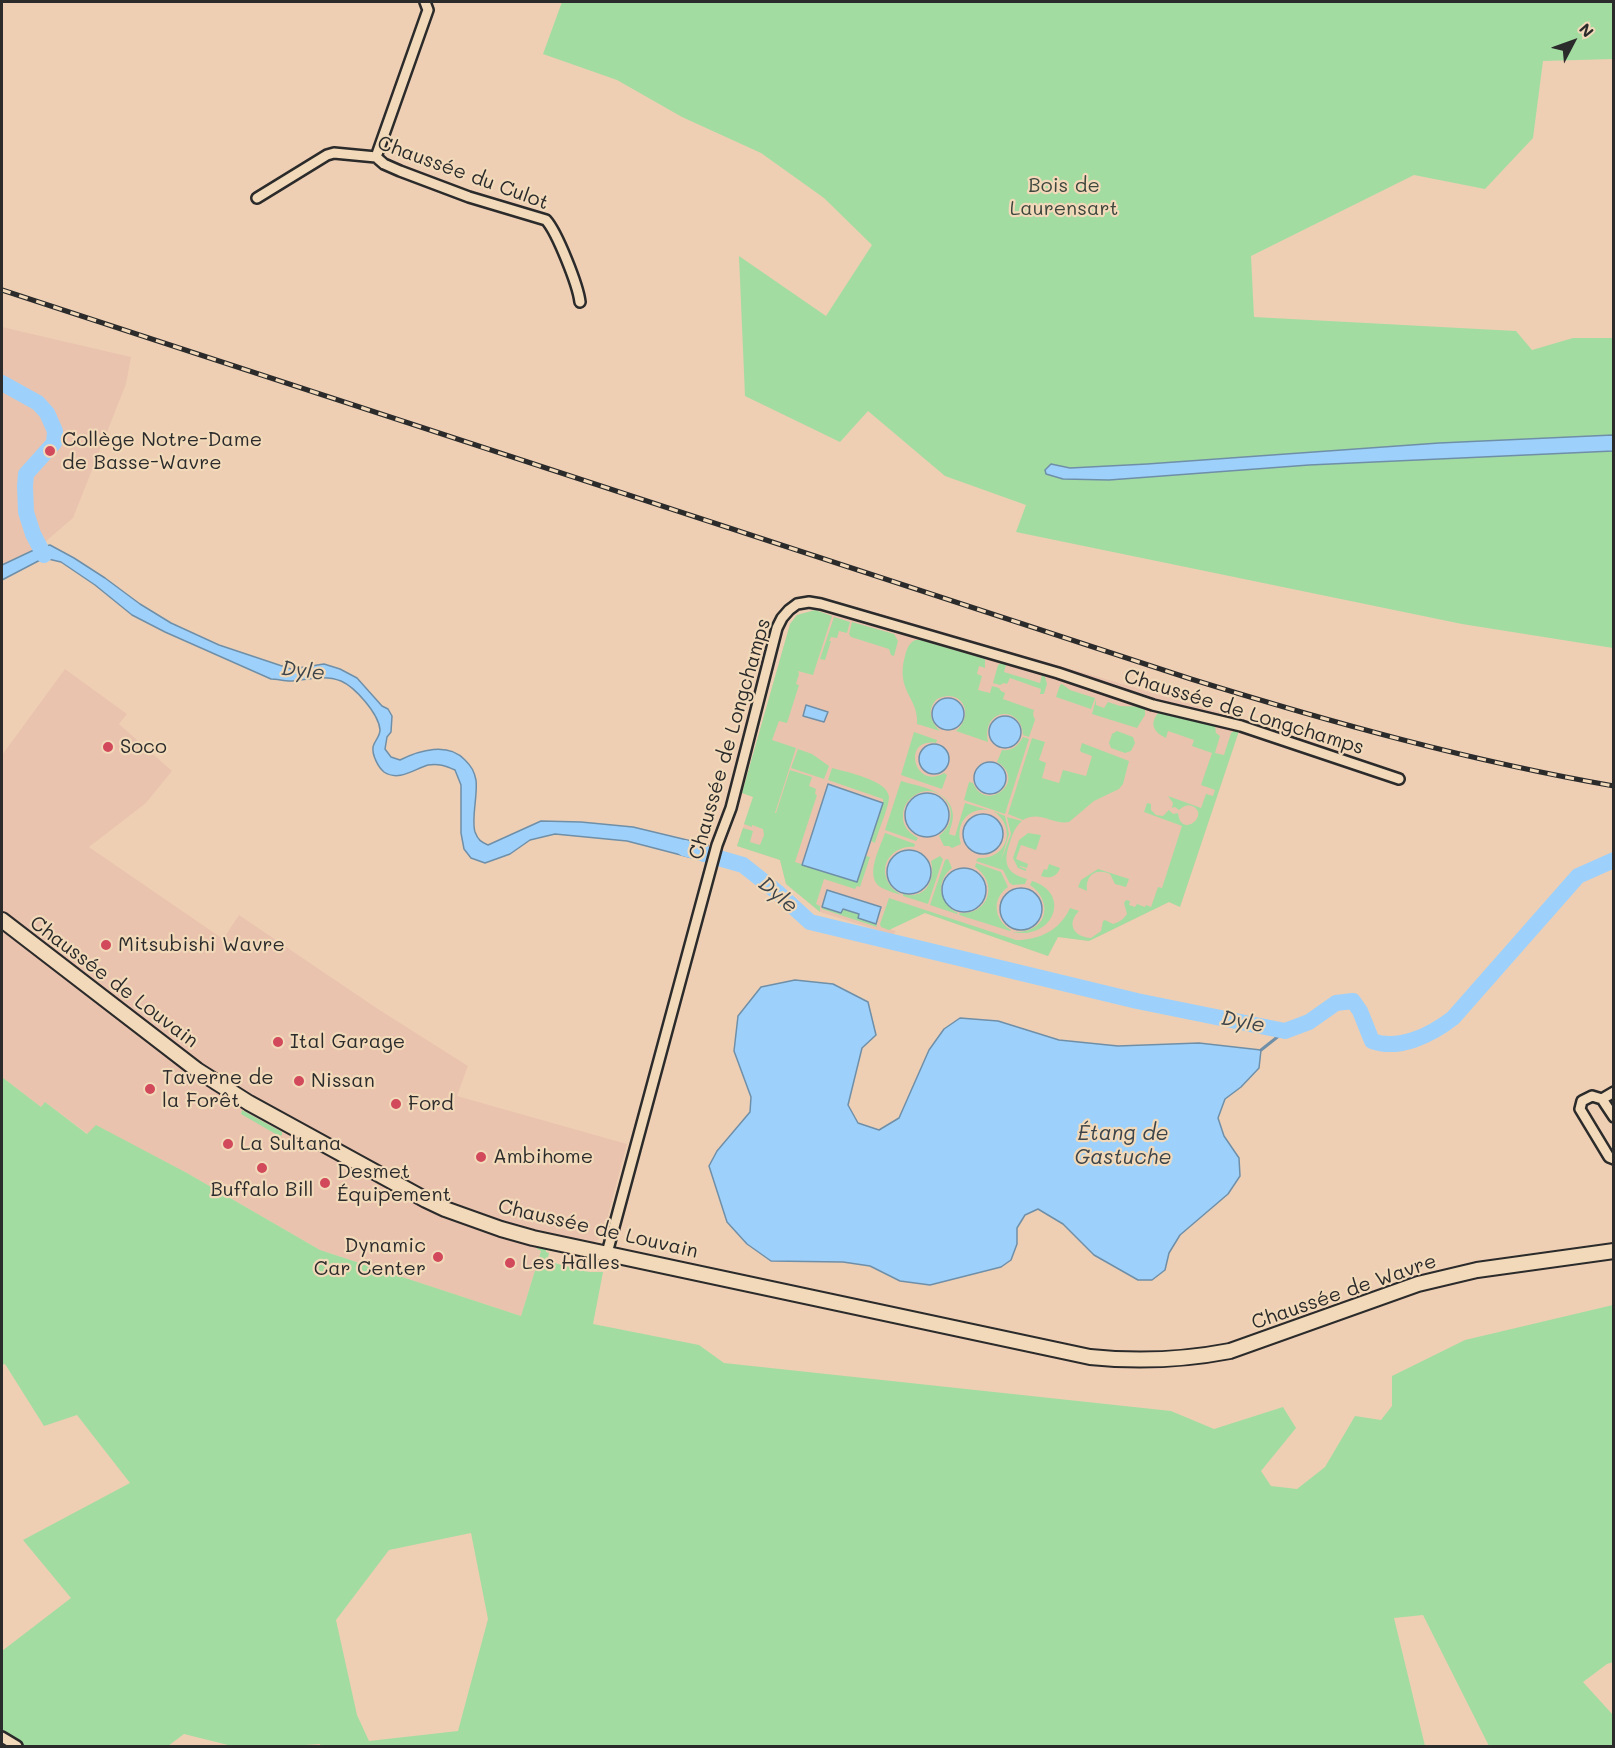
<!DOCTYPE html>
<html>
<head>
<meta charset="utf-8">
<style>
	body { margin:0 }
	#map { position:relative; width:1615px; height:1748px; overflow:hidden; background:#eecfb4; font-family:Mali,sans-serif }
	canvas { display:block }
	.frame { position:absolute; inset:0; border:3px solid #2b2b2b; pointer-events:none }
	.north { position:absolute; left:1543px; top:12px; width:60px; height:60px; -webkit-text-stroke:4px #f1d9b9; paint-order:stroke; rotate:49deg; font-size:16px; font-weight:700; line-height:24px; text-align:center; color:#2b2b2b }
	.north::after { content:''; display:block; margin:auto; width:21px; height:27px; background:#2b2b2b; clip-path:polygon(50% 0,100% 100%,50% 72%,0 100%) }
</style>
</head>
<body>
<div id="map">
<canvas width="1615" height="1748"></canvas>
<div class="frame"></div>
<div class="north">N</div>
</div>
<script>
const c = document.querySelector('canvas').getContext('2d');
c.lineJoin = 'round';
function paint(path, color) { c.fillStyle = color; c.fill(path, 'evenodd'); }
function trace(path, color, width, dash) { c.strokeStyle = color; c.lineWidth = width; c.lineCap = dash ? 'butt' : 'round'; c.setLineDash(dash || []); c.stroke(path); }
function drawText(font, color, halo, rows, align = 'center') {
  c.font = font + ' Mali,sans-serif'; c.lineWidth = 4.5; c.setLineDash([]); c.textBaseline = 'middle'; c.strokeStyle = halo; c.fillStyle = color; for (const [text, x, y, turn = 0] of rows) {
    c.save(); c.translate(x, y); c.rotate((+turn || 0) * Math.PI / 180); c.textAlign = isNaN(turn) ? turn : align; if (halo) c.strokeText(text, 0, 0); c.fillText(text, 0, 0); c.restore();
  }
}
paint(new Path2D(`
	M 2,327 L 131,357 L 126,384 L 73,518 L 38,548 L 2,565 Z
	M 836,601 L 1243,719 L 1180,907 L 1169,902 L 1089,941 L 1058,937 L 1048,956 L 925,913 L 890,929 L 896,931 L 893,935 L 820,912 L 786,884 L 780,860 L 737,846 L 753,797 L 742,793 L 790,624 L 797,615 L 815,610 L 832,615 Z
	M 65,669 L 127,714 L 119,724 L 172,771 L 146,803 L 89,847 L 223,939 L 239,915 L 378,1009 L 468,1066 L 457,1096 L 627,1144 L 603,1234 L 598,1240 L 590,1244 L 550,1235 L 541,1250 L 521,1316 L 320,1250 L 187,1173 L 96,1126 L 88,1134 L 45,1102 L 41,1107 L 2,1077 L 2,755 Z`), '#eac3ae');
paint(new Path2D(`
	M 562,2 L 1613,2 L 1613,59 L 1543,61 L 1533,138 L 1485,189 L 1414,175 L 1251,256 L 1254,317 L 1516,331 L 1532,350 L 1573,338 L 1613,338 L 1613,648 L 1462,624 L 1016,532 L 1026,505 L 945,476 L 868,411 L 840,442 L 745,396 L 739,256 L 826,316 L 872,245 L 824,198 L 761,153 L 682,117 L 617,80 L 543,54 Z
	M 815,610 L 832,616 L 813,675 L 798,671 L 799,674 L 796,684 L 799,685 L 787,723 L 779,721 L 772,740 L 796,748 L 775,813 L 776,813 L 790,770 L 812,777 L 809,786 L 816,789 L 815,794 L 817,795 L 795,862 L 857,882 L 866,856 L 870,857 L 860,887 L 857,886 L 855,889 L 824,879 L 816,904 L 820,906 L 820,912 L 786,884 L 780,860 L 737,846 L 743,828 L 753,831 L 750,842 L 760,845 L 764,835 L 763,829 L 752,825 L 752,827 L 744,824 L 753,797 L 742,793 L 790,624 L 797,615 Z
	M 834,617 L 850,622 L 847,633 L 839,631 L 837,638 L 831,637 L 829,641 L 831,641 L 825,660 L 820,659 Z
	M 852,622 L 894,634 L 898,641 L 894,656 L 891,655 L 889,649 L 851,637 L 849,634 Z
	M 915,640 L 920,640 L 985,659 L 985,668 L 979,666 L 977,674 L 982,676 L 978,690 L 990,693 L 992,686 L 999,688 L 1001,691 L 1005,693 L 1003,699 L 1034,710 L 1033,714 L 1035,720 L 1029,737 L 1023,735 C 1022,705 981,707 988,742 L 956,731 C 976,714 961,687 937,699 C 926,710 931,722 940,731 L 917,724 C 919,698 895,691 905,656 C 907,649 908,644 915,640 Z
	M 1001,663 L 1006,665 L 1004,672 L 1040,683 L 1042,675 L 1045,677 L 1047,684 L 1044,694 L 1040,694 L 1041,689 L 1010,678 L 1007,684 L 1004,683 L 1000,685 L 993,683 L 998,665 Z
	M 1062,684 L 1070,690 L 1095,698 L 1091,709 L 1056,697 L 1060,685 Z
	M 1096,699 L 1096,705 L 1104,708 L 1108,702 L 1120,706 L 1145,707 L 1145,715 L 1137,728 L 1092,714 Z
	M 1159,712 L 1165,712 L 1215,725 L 1216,733 L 1220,736 L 1215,753 L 1224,755 L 1231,733 L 1234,731 L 1239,731 L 1180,907 L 1169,902 L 1089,941 L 1058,937 L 1048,956 L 925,913 L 889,930 L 881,927 L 880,924 L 889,898 L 1016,940 C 1040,940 1060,930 1070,908 L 1079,911 C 1066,924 1074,937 1091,938 L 1101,931 L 1103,921 L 1105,920 L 1113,924 C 1119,922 1123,920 1127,914 L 1124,903 L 1126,900 L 1130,901 L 1129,905 L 1135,907 L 1137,904 L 1145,907 L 1146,905 L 1151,907 L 1158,887 L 1162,888 L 1182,826 L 1144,812 L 1147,803 L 1151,804 L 1151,810 L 1156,815 L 1163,816 L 1169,810 L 1173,814 L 1178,813 C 1181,840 1211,814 1192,806 C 1186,804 1183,807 1179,810 L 1175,807 L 1172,808 L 1173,803 L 1168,796 L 1201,808 L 1206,794 L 1213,796 L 1215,790 L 1201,785 L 1212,753 L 1192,746 L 1194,740 L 1168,731 L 1166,738 C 1153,732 1149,723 1159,712 Z
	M 1117,731 L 1133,737 L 1135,743 L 1131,751 L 1125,753 L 1111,748 L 1109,743 L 1112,734 Z
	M 914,732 L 937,740 L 936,743 C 901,737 914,791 944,773 L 947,775 L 942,789 L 901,775 Z
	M 1023,737 L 1029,739 L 1005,814 L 964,800 L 969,782 L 973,783 C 985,814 1029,781 997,762 L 1002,750 C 1012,751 1018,746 1023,737 Z
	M 1032,738 L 1045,742 L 1039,760 L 1046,763 L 1042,778 L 1059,783 L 1063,770 L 1086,776 L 1092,756 L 1081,752 L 1080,750 L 1082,743 L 1129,761 L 1123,784 L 1119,789 L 1094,801 L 1069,822 C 1052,825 1040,810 1023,820 L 1008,814 Z
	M 798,749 L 812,754 L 829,766 L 824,779 L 791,768 Z
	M 832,768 C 846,772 888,780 889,797 C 889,807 878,831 875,843 L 871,841 L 883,803 L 883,799 L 828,780 Z
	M 901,781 C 920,787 952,790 953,816 C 953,822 950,828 949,834 L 955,836 L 965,803 L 988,810 C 967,807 955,825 961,844 L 952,848 L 949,846 L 944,846 L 939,836 C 967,815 940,779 915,795 C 908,799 903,807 903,815 C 902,826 909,833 918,838 L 916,841 L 885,830 Z
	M 993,811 L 1005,816 L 1009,834 L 1001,860 L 1011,834 L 1007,817 L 1022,821 C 1015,827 1013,833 1010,842 C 1003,862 1005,873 1027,879 L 1025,884 L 1012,885 L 1011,883 L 1010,884 L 1003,870 L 976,861 L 978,858 C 1007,860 1018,827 993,811 Z
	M 885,833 L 915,844 L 914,847 C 895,845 878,863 888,882 C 891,888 897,892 901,895 C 895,893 888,891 882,888 C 863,878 880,848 885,833 Z
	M 1028,833 L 1041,835 L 1036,850 L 1021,845 L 1016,859 L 1028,864 L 1027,868 L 1020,866 L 1020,867 L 1026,869 L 1026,871 L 1018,868 L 1013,858 L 1019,840 Z
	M 940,856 L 943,859 L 928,904 L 903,896 L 903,894 C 925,900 936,881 931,861 Z
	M 948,859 L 952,868 C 935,881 939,904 958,913 L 957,914 L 930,905 L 945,860 Z
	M 976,863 L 1001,872 L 1008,887 C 991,899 994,920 1011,930 L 1010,931 L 959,915 L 960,913 C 989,915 999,883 975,867 Z
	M 1049,864 L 1060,868 C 1057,877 1050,879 1041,876 L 1044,869 L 1047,870 Z
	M 1098,869 L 1129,879 L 1126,887 L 1115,884 L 1110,874 C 1096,868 1085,875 1087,891 L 1078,887 L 1081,880 Z
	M 1032,881 C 1072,893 1054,941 1012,932 C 1017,932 1025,932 1031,929 C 1051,920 1047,896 1030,885 Z
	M 822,907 L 841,912 L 842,909 L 859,914 L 858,918 L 876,924 L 877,927 L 822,909 Z
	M 2,1077 L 41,1107 L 45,1102 L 87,1134 L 96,1125 L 187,1173 L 320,1250 L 521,1316 L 541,1251 L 536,1248 L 537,1247 L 546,1248 L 546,1252 L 549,1253 L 547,1261 L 589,1272 L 603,1272 L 593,1324 L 699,1345 L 724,1363 L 1171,1411 L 1214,1429 L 1283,1407 L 1296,1428 L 1261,1471 L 1271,1486 L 1297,1489 L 1325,1467 L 1355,1416 L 1381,1420 L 1392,1406 L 1392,1376 L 1465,1340 L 1613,1305 L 1613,1662 L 1607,1664 L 1583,1682 L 1613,1715 L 1613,1746 L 1489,1746 L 1423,1615 L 1394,1618 L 1425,1746 L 321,1746 L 320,1744 L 291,1746 L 232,1746 L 184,1734 L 168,1746 L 11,1746 L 2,1732 L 2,1651 L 71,1598 L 23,1540 L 130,1483 L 77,1415 L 44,1426 L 5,1364 L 2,1365 ZM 471,1533 L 488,1619 L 458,1731 L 369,1741 L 357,1715 L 336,1620 L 389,1550 Z
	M 242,1110 L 282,1132 L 282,1135 L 279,1136 L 241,1114 Z`), '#a3dca1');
const water = new Path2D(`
	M 1613,435 L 1613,451 L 1309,465 L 1109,480 L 1063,479 L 1046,474 L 1045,470 L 1051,464 L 1070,468 L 1147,464 L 1439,443 Z
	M 50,545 L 74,558 L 105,578 L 140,604 L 171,623 L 219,645 L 291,669 L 324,664 L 340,669 L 357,678 L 382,706 L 388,709 L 392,716 L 391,732 L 387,737 L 385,749 L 391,757 L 400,760 C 420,750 448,742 465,760 C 472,767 474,771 476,780 C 478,795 471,819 475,832 C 478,840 481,842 488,845 L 541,821 L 581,822 L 633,827 L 708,845 L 704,861 L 627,841 L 555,834 L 530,840 L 510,854 L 485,863 L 471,858 L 464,849 L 461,833 L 461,785 L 455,770 C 446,766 438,763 428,765 C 414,769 399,782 384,772 C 378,767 372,755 373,747 C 374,741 380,737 380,730 C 379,714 355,687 341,681 C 324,674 307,680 290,681 C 284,681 277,679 271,679 L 165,632 L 132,615 L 95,585 L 61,562 L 44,558 L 2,580 L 2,565 L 38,548 Z
	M932 714a16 16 0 1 1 32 0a16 16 0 1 1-32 0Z
	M 806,705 L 828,712 L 824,722 L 803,716 Z
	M989 732a16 16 0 1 1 32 0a16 16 0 1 1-32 0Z
	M919 759a15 15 0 1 1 30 0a15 15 0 1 1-30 0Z
	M974 778a16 16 0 1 1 32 0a16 16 0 1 1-32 0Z
	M 828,784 L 883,803 L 857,882 L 802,865 Z
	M905 815a22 22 0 1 1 44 0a22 22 0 1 1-44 0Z
	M963 834a20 20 0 1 1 40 0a20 20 0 1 1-40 0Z
	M887 872a22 22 0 1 1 44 0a22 22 0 1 1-44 0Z
	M942 890a22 22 0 1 1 44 0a22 22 0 1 1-44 0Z
	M1000 909a21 21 0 1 1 42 0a21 21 0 1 1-42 0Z
	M 827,890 L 881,907 L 876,924 L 858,918 L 859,914 L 843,909 L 841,913 L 822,907 Z
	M 795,980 L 833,984 L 868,1002 L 876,1035 L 862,1048 L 848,1105 L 858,1123 L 879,1130 L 899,1118 L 929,1050 L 944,1029 L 960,1018 L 998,1021 L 1059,1040 L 1118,1046 L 1199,1043 L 1261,1050 L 1259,1068 L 1241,1087 L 1225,1099 L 1218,1118 L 1224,1136 L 1239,1158 L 1240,1176 L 1228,1194 L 1180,1235 L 1169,1253 L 1165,1270 L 1152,1280 L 1138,1280 L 1094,1255 L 1063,1224 L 1038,1209 L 1025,1215 L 1017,1228 L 1017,1244 L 1011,1260 L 1001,1267 L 930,1285 L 900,1281 L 870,1266 L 843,1262 L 771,1261 L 747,1244 L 727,1222 L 709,1166 L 717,1151 L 750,1112 L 751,1097 L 734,1051 L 738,1016 L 761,987 Z`);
paint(water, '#9dd1fb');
trace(water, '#6f8fa8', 1.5);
trace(new Path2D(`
	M 1261,1050 L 1285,1031`), '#6f8fa8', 3);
trace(new Path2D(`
	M 2,383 L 38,403 L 47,413 L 55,431 L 54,443 L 26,474 L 25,486 L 26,512 L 33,534 L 44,555
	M 684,848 L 743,865 L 777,892 L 810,922 L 1137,1001 L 1285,1031 L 1309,1022 L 1336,1003 L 1353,1001 L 1360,1011 L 1372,1041 C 1399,1051 1431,1035 1453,1018 L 1578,876 L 1614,860`), '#9dd1fb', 16);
const minor = new Path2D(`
	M 376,157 L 428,10 L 425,2
	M 257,198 L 327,155 L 334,153 L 376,157 L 384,164 L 400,171 L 469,197 L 546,220 C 557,232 578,285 580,302
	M 1614,1092 L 1602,1099 L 1614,1117
	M 1602,1099 L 1592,1096 L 1582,1101 L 1580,1109 L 1609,1157 L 1614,1159
	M 607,1253 L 717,845 L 731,808 L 777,628 L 782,618 L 789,610 L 797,604 L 809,602 L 821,604 L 1058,673 L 1153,705 L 1241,726 L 1399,779
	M 2,1737 L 17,1746`);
const secondary = new Path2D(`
	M 2,920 L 197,1070 L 249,1103 L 426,1200 L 445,1209 L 501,1229 L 533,1238 L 1090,1357 C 1138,1362 1183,1360 1230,1351 L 1418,1284 L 1477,1270 L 1614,1251`);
trace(minor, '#2b2b2b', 14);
trace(secondary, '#2b2b2b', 18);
trace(minor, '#f1d9b9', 9);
trace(secondary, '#f1d9b9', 14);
const rail = new Path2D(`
	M 2,290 L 1191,679 C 1330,722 1470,761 1614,786`);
trace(rail, '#2b2b2b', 5);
trace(rail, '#f1d9b9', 3, [9]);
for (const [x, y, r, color] of [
	[50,451,6,"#d1495b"],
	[108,747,6,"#d1495b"],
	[106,945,6,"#d1495b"],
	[278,1042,6,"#d1495b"],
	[299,1081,6,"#d1495b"],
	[150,1089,6,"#d1495b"],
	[396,1104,6,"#d1495b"],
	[228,1144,6,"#d1495b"],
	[481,1157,6,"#d1495b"],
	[262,1168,6,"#d1495b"],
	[325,1183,6,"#d1495b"],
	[438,1257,6,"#d1495b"],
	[510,1263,6,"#d1495b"]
]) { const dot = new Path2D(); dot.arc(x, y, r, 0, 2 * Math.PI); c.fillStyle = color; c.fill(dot); trace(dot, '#f1d9b9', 2); }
drawText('20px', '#2b2b2b', '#f1d9b9', [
	["Chaussée du Culot",463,173,20],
	["Chaussée de Longchamps",1244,712,17],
	["Chaussée de Longchamps",730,739,-74],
	["Chaussée de Louvain",114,982,37],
	["Chaussée de Louvain",598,1229,13],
	["Chaussée de Wavre",1344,1292,-19]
]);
drawText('20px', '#3d463d', '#f1d9b9', [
	["Bois de",1064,186],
	["Laurensart",1064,209]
]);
drawText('20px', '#2b2b2b', '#f1d9b9', [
	["Collège Notre-Dame",62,440],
	["de Basse-Wavre",62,463],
	["Soco",120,747],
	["Mitsubishi Wavre",118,945],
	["Ital Garage",290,1042],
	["Taverne de",162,1078],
	["la Forêt",162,1101],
	["Nissan",311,1081],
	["Ford",408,1104],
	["La Sultana",240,1144],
	["Ambihome",493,1157],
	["Desmet",337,1172],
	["Équipement",337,1195],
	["Buffalo Bill",262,1190,"center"],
	["Dynamic",426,1246,"right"],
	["Car Center",426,1269,"right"],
	["Les Halles",522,1263]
], 'left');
drawText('italic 21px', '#3c444a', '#f1d9b9', [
	["Dyle",303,671,7],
	["Dyle",778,895,40],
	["Dyle",1243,1022,11],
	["Étang de",1123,1134],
	["Gastuche",1123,1158]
]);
</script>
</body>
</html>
